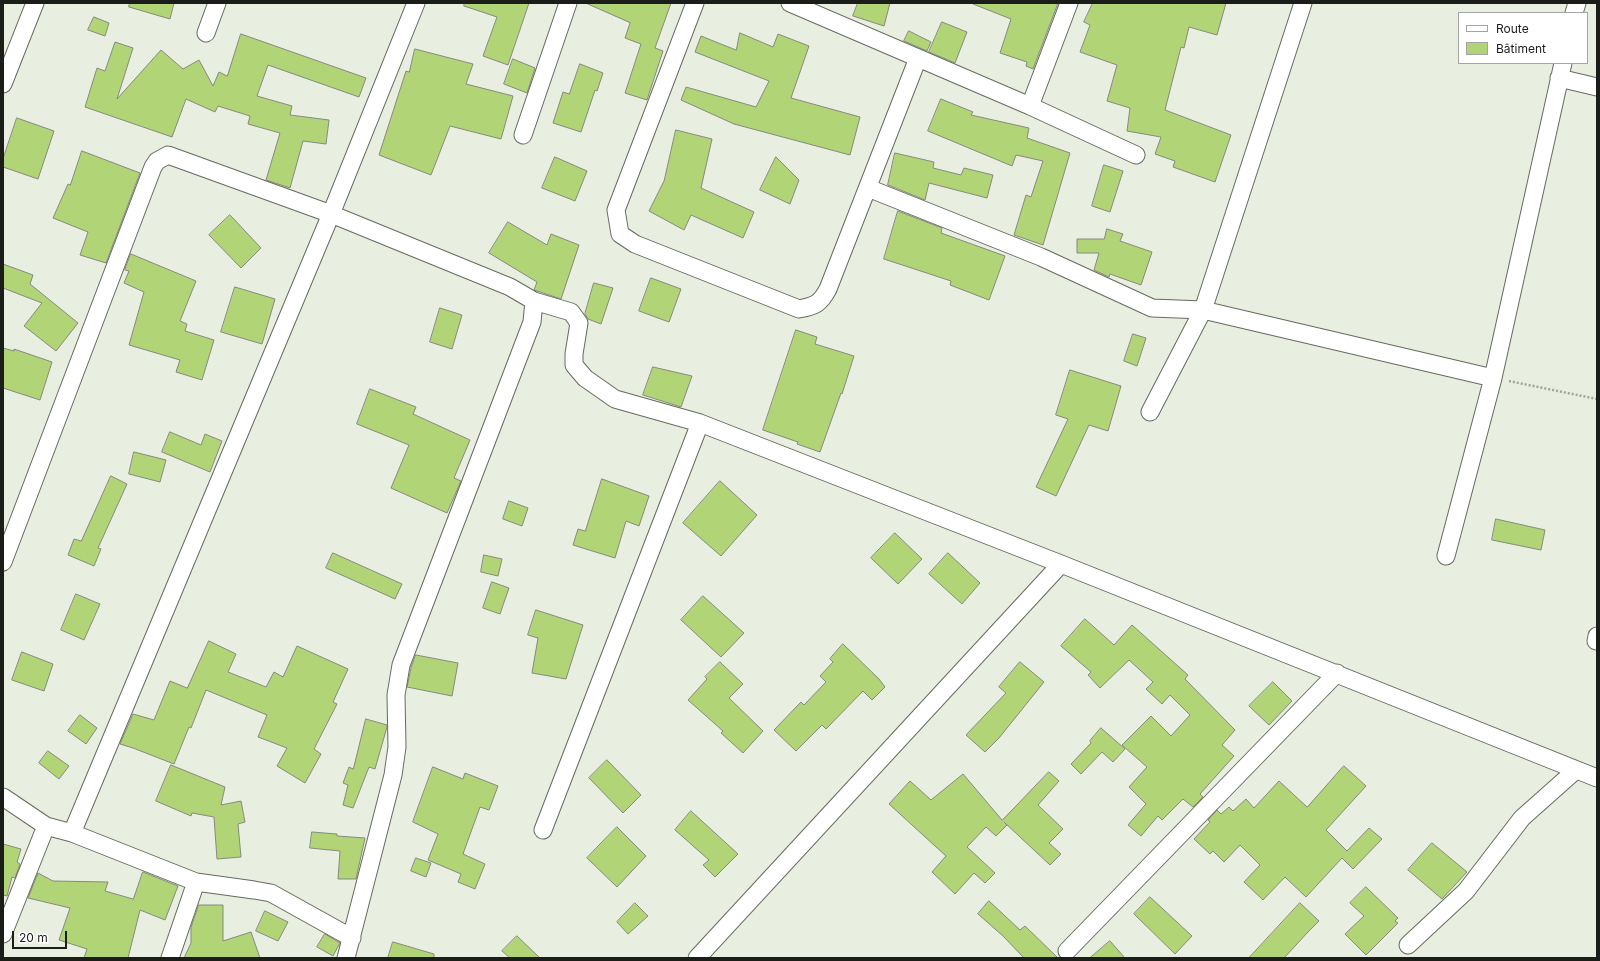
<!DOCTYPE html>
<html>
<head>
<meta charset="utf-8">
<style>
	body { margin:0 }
	#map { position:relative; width:1600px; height:961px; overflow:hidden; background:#e8eee0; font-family:Inter,sans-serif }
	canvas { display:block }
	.frame { position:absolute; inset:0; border:4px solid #1b1d18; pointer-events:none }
	.legend { position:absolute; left:1458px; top:12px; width:130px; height:52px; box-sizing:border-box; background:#fff; border:1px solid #a4a5a3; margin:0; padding:5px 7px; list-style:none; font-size:12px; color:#1b1d18 }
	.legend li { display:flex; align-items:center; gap:8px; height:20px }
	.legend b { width:20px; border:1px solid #a4a5a3 }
	.scale { position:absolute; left:12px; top:931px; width:55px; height:18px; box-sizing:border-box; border:2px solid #1b1d18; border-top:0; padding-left:5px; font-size:12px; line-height:14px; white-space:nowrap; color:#1b1d18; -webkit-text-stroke:3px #fff; paint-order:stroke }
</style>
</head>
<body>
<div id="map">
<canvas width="1600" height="961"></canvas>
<div class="frame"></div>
<ul class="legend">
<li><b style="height:5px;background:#fff"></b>Route</li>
<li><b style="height:11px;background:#b1d476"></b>Bâtiment</li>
</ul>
<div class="scale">20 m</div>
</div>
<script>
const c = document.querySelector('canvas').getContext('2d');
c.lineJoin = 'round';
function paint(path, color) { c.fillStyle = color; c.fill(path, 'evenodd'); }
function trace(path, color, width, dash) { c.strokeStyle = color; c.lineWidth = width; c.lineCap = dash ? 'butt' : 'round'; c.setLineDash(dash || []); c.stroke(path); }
const building = new Path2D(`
	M 130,3 L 174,3 L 170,19 L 129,7 Z
	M 465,3 L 529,3 L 508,65 L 483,56 L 497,17 L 464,6 Z
	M 586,3 L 671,3 L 655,48 L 663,51 L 647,100 L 625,93 L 641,44 L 625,38 L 630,23 Z
	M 858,3 L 890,3 L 884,26 L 853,16 Z
	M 973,3 L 1058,3 L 1033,69 L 1026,66 L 1027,62 L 1000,53 L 1011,19 L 973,4 Z
	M 1093,3 L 1226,3 L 1217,35 L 1189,27 L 1184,48 L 1181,47 L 1165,110 L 1231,135 L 1215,182 L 1173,167 L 1175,161 L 1155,154 L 1161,137 L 1127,131 L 1130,108 L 1107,101 L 1117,65 L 1080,52 L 1090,25 L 1084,22 Z
	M 94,17 L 109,23 L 105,36 L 88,30 Z
	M 942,22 L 967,32 L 955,63 L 929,52 Z
	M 909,31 L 931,42 L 927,51 L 904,41 Z
	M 740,33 L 773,47 L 778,34 L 809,46 L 791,98 L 860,117 L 850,155 L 734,124 L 681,100 L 686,87 L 756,107 L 769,81 L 695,52 L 701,36 L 736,50 Z
	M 241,34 L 366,78 L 359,97 L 268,65 L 257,96 L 292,106 L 290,115 L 329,120 L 326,144 L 303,141 L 290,188 L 266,180 L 280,133 L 248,124 L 250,116 L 218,106 L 215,112 L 186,99 L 172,137 L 85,107 L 97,68 L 105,71 L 115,42 L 133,48 L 117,99 L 161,50 L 183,69 L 199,60 L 213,86 L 219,72 L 227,76 Z
	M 415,49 L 473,64 L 466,84 L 513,96 L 501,139 L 450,126 L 431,175 L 379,155 L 406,71 L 409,72 Z
	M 513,59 L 535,68 L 527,93 L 504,84 Z
	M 580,64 L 603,73 L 597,91 L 595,90 L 581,132 L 553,123 L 563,92 L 569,94 Z
	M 941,99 L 973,112 L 971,115 L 1029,128 L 1027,138 L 1070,153 L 1043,245 L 1014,235 L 1026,195 L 1031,197 L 1043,161 L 1016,155 L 1012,166 L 928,131 Z
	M 17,118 L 54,131 L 38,179 L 3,167 L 3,159 Z
	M 676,130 L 712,139 L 701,188 L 754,212 L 743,238 L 691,215 L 684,230 L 649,211 L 664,181 Z
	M 82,151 L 140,173 L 106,263 L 80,255 L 88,232 L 53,218 L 68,184 L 70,185 Z
	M 895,153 L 934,162 L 933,168 L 961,175 L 964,168 L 993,175 L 987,198 L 929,183 L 925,200 L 888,185 Z
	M 555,157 L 587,171 L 575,201 L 542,188 Z
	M 776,157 L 799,180 L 790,204 L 760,190 Z
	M 1104,165 L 1123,171 L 1110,212 L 1092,206 Z
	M 898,211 L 942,228 L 941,233 L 1005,256 L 989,300 L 950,285 L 951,281 L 884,259 Z
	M 230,215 L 261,248 L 241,268 L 209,235 Z
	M 508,222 L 547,245 L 551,234 L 579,245 L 561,299 L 534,290 L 537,282 L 489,253 Z
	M 1107,229 L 1123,234 L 1120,241 L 1152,252 L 1141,285 L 1110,274 L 1109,277 L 1094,270 L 1099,253 L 1077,253 L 1077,239 L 1104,239 Z
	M 131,254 L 196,281 L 180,321 L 187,324 L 185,331 L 214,340 L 202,380 L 176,372 L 180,360 L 129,345 L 144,292 L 124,283 L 129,271 L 125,270 Z
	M 3,264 L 33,275 L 30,284 L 78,323 L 56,351 L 24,326 L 42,303 L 3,288 Z
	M 651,278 L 681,289 L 669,322 L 639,311 Z
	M 594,283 L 613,288 L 601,324 L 588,319 L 585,314 Z
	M 235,287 L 275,299 L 262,344 L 221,332 Z
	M 440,308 L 462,315 L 452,349 L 430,342 Z
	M 796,330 L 817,337 L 815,344 L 854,356 L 842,394 L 841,393 L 820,452 L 797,444 L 798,442 L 763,430 Z
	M 1133,334 L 1146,338 L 1137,366 L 1124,361 Z
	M 3,348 L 14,351 L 14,349 L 52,362 L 40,400 L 3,388 Z
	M 653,367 L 692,376 L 681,407 L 643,395 Z
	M 1070,370 L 1121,386 L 1108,431 L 1089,425 L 1056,496 L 1036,487 L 1068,419 L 1056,415 Z
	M 370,389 L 416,407 L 413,414 L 470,440 L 454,478 L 461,481 L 447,513 L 391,488 L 409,445 L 357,424 Z
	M 170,432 L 201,445 L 205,434 L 222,441 L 210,472 L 162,452 Z
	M 134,452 L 166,460 L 160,482 L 129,474 Z
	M 111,476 L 127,484 L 98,548 L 101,549 L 94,566 L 68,555 L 74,539 L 81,541 Z
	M 602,479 L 649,496 L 639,526 L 626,521 L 615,558 L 573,545 L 578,529 L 585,531 Z
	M 720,481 L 757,515 L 721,556 L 683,523 Z
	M 509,501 L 528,508 L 522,526 L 503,519 Z
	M 1496,519 L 1545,530 L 1541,550 L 1492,540 Z
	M 895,533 L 922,559 L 898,584 L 871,558 Z
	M 333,553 L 402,584 L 395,599 L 326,568 Z
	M 948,553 L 980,583 L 962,604 L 929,574 Z
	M 484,555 L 502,559 L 498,576 L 481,572 Z
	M 492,582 L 509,588 L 500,614 L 483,608 Z
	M 76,594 L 100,604 L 84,640 L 61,630 Z
	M 703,596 L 744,633 L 721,657 L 681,620 Z
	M 536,610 L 583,625 L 566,679 L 532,673 L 538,638 L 528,635 Z
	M 1085,619 L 1114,645 L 1132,625 L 1188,675 L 1185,679 L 1235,730 L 1222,745 L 1234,756 L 1200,794 L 1203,797 L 1193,807 L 1183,799 L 1162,820 L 1158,816 L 1141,836 L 1128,825 L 1146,804 L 1129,787 L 1147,767 L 1122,745 L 1151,716 L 1171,736 L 1190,715 L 1170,695 L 1162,704 L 1146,689 L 1153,682 L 1129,660 L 1100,688 L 1088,675 L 1091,672 L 1061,646 Z
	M 209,641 L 236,654 L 228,672 L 266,687 L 274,672 L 283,677 L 297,646 L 348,669 L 333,702 L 337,704 L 314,749 L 321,754 L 305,783 L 277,766 L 287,748 L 258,737 L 267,715 L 206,690 L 191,728 L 189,727 L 174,764 L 133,748 L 120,744 L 133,714 L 154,720 L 170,681 L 187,688 Z
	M 843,644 L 879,679 L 885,687 L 872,700 L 863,691 L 826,729 L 822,725 L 796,751 L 774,730 L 801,702 L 804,705 L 826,682 L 820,676 L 833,662 L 830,659 Z
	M 22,652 L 53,664 L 44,691 L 12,680 Z
	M 416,655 L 458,663 L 452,696 L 407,687 L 411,668 Z
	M 720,662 L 743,684 L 729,698 L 763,731 L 743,753 L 721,733 L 723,731 L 688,700 L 707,679 L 705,677 Z
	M 1020,662 L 1044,682 L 999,738 L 985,752 L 966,735 L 1006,693 L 999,687 Z
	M 1273,682 L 1292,701 L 1269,725 L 1249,706 Z
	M 80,715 L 97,728 L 86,744 L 68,731 Z
	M 366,719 L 387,725 L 387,727 L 375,769 L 369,767 L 353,808 L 343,805 L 348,785 L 343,783 L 349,767 L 353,769 Z
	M 1101,728 L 1125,749 L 1113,762 L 1102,752 L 1081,774 L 1071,764 L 1091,743 L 1090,741 Z
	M 48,751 L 69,766 L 59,779 L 39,763 Z
	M 607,760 L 641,795 L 623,813 L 589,778 Z
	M 171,765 L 225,787 L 221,805 L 241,801 L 245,822 L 238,824 L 241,857 L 217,859 L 214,817 L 192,813 L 191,816 L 156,801 Z
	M 1344,766 L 1366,786 L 1326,830 L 1347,851 L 1369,828 L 1382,839 L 1353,869 L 1342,858 L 1306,897 L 1285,877 L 1263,900 L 1244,882 L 1260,865 L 1240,845 L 1224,862 L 1213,851 L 1210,854 L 1194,839 L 1210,822 L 1208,820 L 1217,810 L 1221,814 L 1229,807 L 1233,811 L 1246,799 L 1254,808 L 1279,781 L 1307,807 Z
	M 433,767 L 463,779 L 465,773 L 498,786 L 489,810 L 480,807 L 463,854 L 485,864 L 475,889 L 458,882 L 461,874 L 428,860 L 438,834 L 413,822 Z
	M 1049,772 L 1059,781 L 1038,805 L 1063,829 L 1049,843 L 1061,854 L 1050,865 L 1004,822 L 1007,825 L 996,836 L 986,827 L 967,847 L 995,873 L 985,883 L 974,873 L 955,894 L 932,872 L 946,856 L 889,804 L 910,781 L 931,800 L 963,774 L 1002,820 Z
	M 691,811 L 738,854 L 715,877 L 703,865 L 709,860 L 675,830 Z
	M 617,827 L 646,856 L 617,887 L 587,858 Z
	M 312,832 L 337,834 L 337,836 L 365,838 L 356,879 L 338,879 L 340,851 L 310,848 Z
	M 1432,843 L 1467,872 L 1442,899 L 1408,870 Z
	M 3,844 L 21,849 L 17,862 L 20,864 L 15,878 L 12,877 L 7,896 L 3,895 Z
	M 416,858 L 431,863 L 426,877 L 411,871 Z
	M 143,872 L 178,886 L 165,920 L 140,910 L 128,958 L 84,958 L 87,949 L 59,940 L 70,908 L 28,898 L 38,873 L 53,881 L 108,882 L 105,891 L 133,899 Z
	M 1366,887 L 1398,918 L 1395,921 L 1398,923 L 1366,955 L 1345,934 L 1364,916 L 1350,903 Z
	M 1150,897 L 1192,936 L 1175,954 L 1134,914 Z
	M 989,901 L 1020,930 L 1025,926 L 1058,958 L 1024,958 L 1003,936 L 978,914 Z
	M 635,903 L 648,916 L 628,934 L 617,922 Z
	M 1300,903 L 1319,921 L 1308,932 L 1284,958 L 1249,958 Z
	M 199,905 L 223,905 L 223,941 L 251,932 L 260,958 L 184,958 L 191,943 L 191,928 Z
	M 265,911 L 288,922 L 278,941 L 256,931 Z
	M 325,934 L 340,943 L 333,956 L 317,947 Z
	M 517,936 L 540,958 L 510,958 L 502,951 Z
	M 1110,941 L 1125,958 L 1090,958 Z
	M 393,942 L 434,954 L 434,958 L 388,958 Z`);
paint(building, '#b1d476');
trace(building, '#858a7e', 1);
const street = new Path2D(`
	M 695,3 L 616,210 L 620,234 L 635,244 L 799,309 C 815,306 820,304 828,289 L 918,58
	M 790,3 L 1030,106 L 1136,155
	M 1574,13 L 1577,3
	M 206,33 L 217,3
	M 1559,78 L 1597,87
	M 3,84 L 35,3
	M 1030,106 L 1069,3
	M 523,135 L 568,3
	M 868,188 L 1041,257 L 1152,308 L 1203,310 L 1493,378
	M 1150,412 L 1203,310 L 1303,3
	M 1446,556 L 1493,378 L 1563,63
	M 3,562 L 153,167 L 157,161 L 168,155 L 331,214 L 510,287 L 534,301 L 571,312 L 579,323 L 574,354 L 574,365 L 585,378 L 615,399 L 700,423 L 1061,564 L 1597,778
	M 1596,641 L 1597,636
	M 3,797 L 46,826 L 72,833 L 196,882 L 254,890 L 271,893 L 352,938
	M 543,830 L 700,423
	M 72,833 L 331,214 L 416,3
	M 3,934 L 46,826
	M 1408,945 L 1466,891 L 1522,818 L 1576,770
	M 1067,951 L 1337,673
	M 170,958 L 196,882
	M 346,958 L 393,775 L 397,747 L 396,695 L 401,665 L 532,322 L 534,301
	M 697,958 L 1061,564`);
trace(street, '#666b5f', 19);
trace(new Path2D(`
	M 1509,381 L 1597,399`), '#a1a59a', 2.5, [2, 2]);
trace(street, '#fff', 17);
</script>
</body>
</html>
